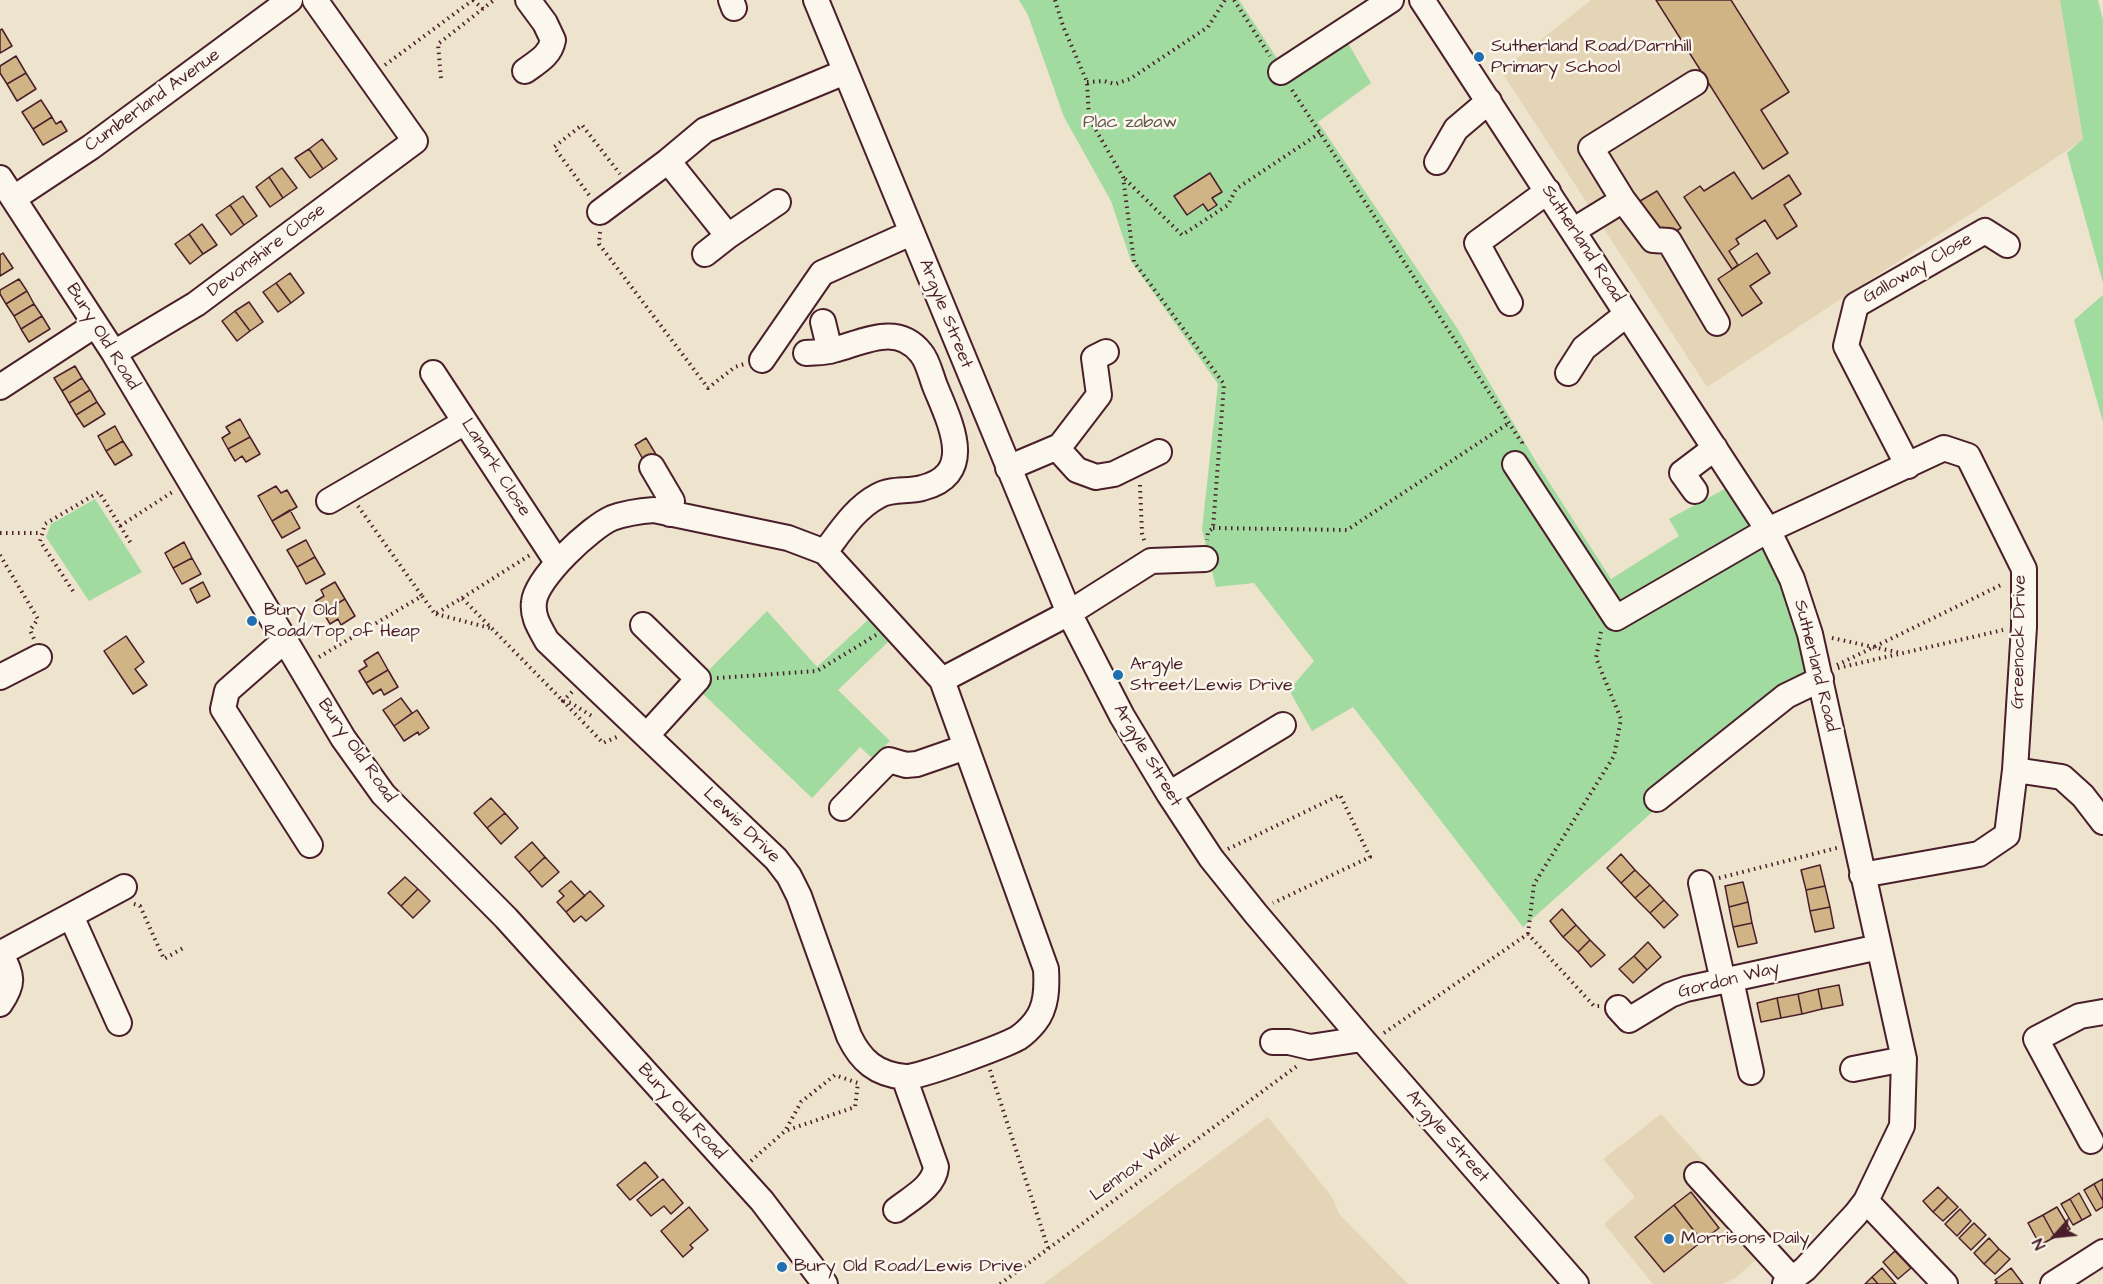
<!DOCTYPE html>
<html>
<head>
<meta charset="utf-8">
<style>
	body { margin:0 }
	#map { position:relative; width:2103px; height:1284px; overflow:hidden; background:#eee3cd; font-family:"Architects Daughter",sans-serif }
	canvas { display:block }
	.north { position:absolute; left:2025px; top:1206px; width:60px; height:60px; -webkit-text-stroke:4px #fbf7ec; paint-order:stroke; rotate:243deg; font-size:16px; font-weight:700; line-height:24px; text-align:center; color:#4a1f2b }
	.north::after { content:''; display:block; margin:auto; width:21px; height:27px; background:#4a1f2b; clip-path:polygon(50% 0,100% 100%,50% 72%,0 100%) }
</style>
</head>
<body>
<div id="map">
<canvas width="2103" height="1284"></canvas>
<div class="north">N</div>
</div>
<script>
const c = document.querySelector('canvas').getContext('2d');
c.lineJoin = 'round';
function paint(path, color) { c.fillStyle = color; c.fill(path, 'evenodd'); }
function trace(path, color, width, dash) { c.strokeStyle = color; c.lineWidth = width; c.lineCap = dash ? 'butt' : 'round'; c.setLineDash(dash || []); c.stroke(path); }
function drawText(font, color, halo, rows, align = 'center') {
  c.font = font + ' "Architects Daughter",sans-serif'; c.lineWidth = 5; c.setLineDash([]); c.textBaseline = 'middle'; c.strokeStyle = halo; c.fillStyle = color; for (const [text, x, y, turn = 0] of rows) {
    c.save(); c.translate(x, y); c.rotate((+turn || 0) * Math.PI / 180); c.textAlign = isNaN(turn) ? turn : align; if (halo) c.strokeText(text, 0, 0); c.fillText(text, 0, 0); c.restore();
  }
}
paint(new Path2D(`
	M 1591,0 L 2060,0 L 2083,140 L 1707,387 L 1501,71 Z
	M 1661,1114 L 1777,1242 L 1735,1278 L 1723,1284 L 1653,1284 L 1604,1224 L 1635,1197 L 1603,1159 Z
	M 1268,1117 L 1332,1197 L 1339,1214 L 1408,1284 L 1043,1284 Z`), '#e5d5b7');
paint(new Path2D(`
	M 1019,0 L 1239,0 L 1280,63 L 1340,29 L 1371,83 L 1318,122 L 1457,328 L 1538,465 L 1611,579 L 1679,536 L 1669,519 L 1732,485 L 1782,580 L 1816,687 L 1658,807 L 1523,927 L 1353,707 L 1312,731 L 1289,690 L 1314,661 L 1254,583 L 1216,587 L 1202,529 L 1218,384 L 1131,261 L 1111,201 L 1064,117 L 1028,15 Z
	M 2060,0 L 2098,0 L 2103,20 L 2103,283 L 2067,153 L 2083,139 Z
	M 2103,295 L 2103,422 L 2074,320 Z
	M 95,499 L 142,572 L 89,601 L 46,537 L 51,524 Z
	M 767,611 L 817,667 L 869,619 L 888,642 L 838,690 L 890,741 L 872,758 L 860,747 L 812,798 L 700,691 L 711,679 L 706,673 Z`), '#a1dba0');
const building = new Path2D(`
	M 1656,0 L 1731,0 L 1789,92 L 1761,110 L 1788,153 L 1763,169 Z
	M 2,29 L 12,46 L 0,53 L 0,30 Z
	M 16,56 L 26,73 L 7,84 L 0,73 L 0,66 Z
	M 26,73 L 36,89 L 17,101 L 7,84 Z
	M 41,100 L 52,117 L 33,129 L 22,112 Z
	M 52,117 L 56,124 L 61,121 L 67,131 L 43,145 L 33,129 Z
	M 322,139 L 337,159 L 323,169 L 309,149 Z
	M 309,149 L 323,169 L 310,178 L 295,158 Z
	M 282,168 L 297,188 L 283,198 L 269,177 Z
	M 1734,172 L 1752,199 L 1789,175 L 1801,194 L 1784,205 L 1797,226 L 1777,239 L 1765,220 L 1736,239 L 1739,244 L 1729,251 L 1738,265 L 1732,269 L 1684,197 L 1700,186 L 1704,191 Z
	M 1210,173 L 1222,192 L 1212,198 L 1217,205 L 1208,211 L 1203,204 L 1187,215 L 1174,196 Z
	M 269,177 L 283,198 L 270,207 L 256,187 Z
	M 1657,191 L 1681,228 L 1664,239 L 1640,201 Z
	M 243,196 L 257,216 L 244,225 L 230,205 Z
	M 230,205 L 244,225 L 231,235 L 216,215 Z
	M 202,224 L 217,245 L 203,254 L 189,234 Z
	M 189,234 L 203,254 L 190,264 L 175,244 Z
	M 3,253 L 13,268 L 0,276 L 0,255 Z
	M 1757,253 L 1770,273 L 1750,286 L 1762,303 L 1742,316 L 1718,279 Z
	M 290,273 L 304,293 L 291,303 L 276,283 Z
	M 19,279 L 27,291 L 6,304 L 0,294 L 0,290 Z
	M 276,283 L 291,303 L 278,312 L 263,292 Z
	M 27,291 L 34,304 L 14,316 L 6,304 Z
	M 249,302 L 263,322 L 250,331 L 235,311 Z
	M 34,304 L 42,316 L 21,329 L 14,316 Z
	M 235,311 L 250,331 L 237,341 L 222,321 Z
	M 42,316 L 50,329 L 29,342 L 21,329 Z
	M 75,366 L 82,378 L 62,391 L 54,378 Z
	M 82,378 L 90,390 L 69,403 L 62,391 Z
	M 90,390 L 97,402 L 76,415 L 69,403 Z
	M 97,402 L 105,414 L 84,427 L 76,415 Z
	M 240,419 L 250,437 L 228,449 L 222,438 L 230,433 L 226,427 Z
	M 115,426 L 123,441 L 106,451 L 98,436 Z
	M 250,437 L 260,454 L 246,462 L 242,456 L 235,461 L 228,449 Z
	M 646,438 L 657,456 L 645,463 L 635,445 Z
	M 123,441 L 132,455 L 115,465 L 106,451 Z
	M 276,486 L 281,493 L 287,490 L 297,507 L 272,521 L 258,496 Z
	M 290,510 L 300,528 L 282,538 L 272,521 Z
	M 306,540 L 315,557 L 297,567 L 287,550 Z
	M 184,542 L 192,558 L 173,568 L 165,553 Z
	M 315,557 L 325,574 L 306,584 L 297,567 Z
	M 192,558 L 201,574 L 182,584 L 173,568 Z
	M 203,582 L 210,596 L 197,603 L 190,589 Z
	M 335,582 L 345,599 L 323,612 L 316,601 L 324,596 L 321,590 Z
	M 345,599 L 355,616 L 341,625 L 338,619 L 330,624 L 323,612 Z
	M 126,636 L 144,662 L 135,669 L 147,685 L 133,694 L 104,651 Z
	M 378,652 L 388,670 L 366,683 L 359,671 L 367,666 L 364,661 Z
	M 388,670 L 398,687 L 384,695 L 381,689 L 373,694 L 366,683 Z
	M 401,698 L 412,713 L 394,726 L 383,710 Z
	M 417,710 L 429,728 L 419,735 L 418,732 L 404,741 L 394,726 Z
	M 491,798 L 505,813 L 487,828 L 474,813 Z
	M 505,813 L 518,828 L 501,844 L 487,828 Z
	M 532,842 L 545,857 L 529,872 L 515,857 Z
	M 1621,854 L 1635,870 L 1621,883 L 1607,868 Z
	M 545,857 L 559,872 L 542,887 L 529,872 Z
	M 1820,865 L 1825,886 L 1806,890 L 1801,870 Z
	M 1635,870 L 1650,885 L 1635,898 L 1621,883 Z
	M 405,877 L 418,889 L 401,906 L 388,893 Z
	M 571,881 L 585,896 L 566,912 L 557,902 L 564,896 L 559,891 Z
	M 1743,882 L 1748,902 L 1729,907 L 1725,886 Z
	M 1650,885 L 1664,900 L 1650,913 L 1635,898 Z
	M 1825,886 L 1830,907 L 1810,911 L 1806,890 Z
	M 418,889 L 430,901 L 413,918 L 401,906 Z
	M 590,891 L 604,906 L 586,921 L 581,916 L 574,922 L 566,912 Z
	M 1664,900 L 1678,915 L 1664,928 L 1650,913 Z
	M 1748,902 L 1752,923 L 1733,927 L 1729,907 Z
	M 1830,907 L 1834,928 L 1815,932 L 1810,911 Z
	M 1562,909 L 1576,925 L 1563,937 L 1550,921 Z
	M 1752,923 L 1757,943 L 1738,947 L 1733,927 Z
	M 1576,925 L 1590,940 L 1578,952 L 1563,937 Z
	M 1590,940 L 1605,955 L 1591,967 L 1578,952 Z
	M 1648,942 L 1661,957 L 1647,970 L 1634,956 Z
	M 1634,956 L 1647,970 L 1633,983 L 1619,969 Z
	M 1839,985 L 1843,1005 L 1822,1009 L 1818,989 Z
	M 1818,989 L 1822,1009 L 1802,1014 L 1798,994 Z
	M 1798,994 L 1802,1014 L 1781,1018 L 1777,998 Z
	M 1777,998 L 1781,1018 L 1761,1022 L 1757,1003 Z
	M 645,1162 L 658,1177 L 630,1200 L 617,1185 Z
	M 663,1179 L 683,1203 L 671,1214 L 664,1206 L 651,1216 L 637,1200 Z
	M 2103,1179 L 2103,1201 L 2094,1184 Z
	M 2094,1184 L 2103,1201 L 2103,1207 L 2096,1211 L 2084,1190 Z
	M 1938,1187 L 1948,1197 L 1933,1212 L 1923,1201 Z
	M 1691,1192 L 1719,1228 L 1702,1241 L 1674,1205 Z
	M 2079,1193 L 2091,1215 L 2082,1220 L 2070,1199 Z
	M 1948,1197 L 1958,1207 L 1943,1221 L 1933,1212 Z
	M 2070,1199 L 2082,1220 L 2073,1225 L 2061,1204 Z
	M 1674,1205 L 1702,1241 L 1664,1272 L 1635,1237 Z
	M 689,1207 L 708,1230 L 690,1245 L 693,1248 L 683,1257 L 661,1231 Z
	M 2057,1207 L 2070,1229 L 2055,1237 L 2043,1215 Z
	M 1960,1209 L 1971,1221 L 1957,1236 L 1945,1224 Z
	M 2043,1215 L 2055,1237 L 2040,1245 L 2028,1223 Z
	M 1974,1223 L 1986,1235 L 1971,1250 L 1959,1238 Z
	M 1989,1238 L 1999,1249 L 1984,1264 L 1974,1253 Z
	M 1999,1249 L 2010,1259 L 1995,1274 L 1984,1264 Z
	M 1895,1251 L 1911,1268 L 1898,1279 L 1883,1262 Z
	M 1882,1268 L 1896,1284 L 1878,1284 L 1872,1277 Z
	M 2011,1268 L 2023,1284 L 1995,1284 L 1997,1282 L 1995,1280 Z
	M 1872,1277 L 1878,1284 L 1865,1284 Z`);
paint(building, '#d0b485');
trace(building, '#4a1f2b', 1.5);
const minor = new Path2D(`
	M 731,0 L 734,8
	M 816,0 L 1069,613 L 1122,716 L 1169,794 L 1211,858 L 1256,914 L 1362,1039 L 1576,1284
	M 1422,0 L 1768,530 L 1792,579 L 1810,634 L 1904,1059 L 1902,1126 L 1866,1201 L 1856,1214 L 1805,1269 L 1785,1284
	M 525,71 C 537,62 550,56 553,40 L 545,23 L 528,0
	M 1281,72 L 1391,0
	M 668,161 L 728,236 L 778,202
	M 1437,162 L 1456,129 L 1489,101
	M 0,178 L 114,353 L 343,738 L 383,794 L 506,918 L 762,1201 L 825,1284
	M 14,198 L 91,147 L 290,0
	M 1623,200 L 1653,240 L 1669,241 L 1717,323
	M 600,212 L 668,161 L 705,130 L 845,72
	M 1574,230 L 1623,200 L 1591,148 L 1695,83
	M 705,254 L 728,236
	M 1510,303 L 1477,243 L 1548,191
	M 823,322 L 830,351
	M 114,353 L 196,304 L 415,141 L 315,0
	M 806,353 C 815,352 824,353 833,350 C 862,343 897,322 921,353 C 928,361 931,376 935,386 C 949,421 978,474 922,488 C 908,492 891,488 878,496 C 855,508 840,532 825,552
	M 762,360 L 822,273 L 911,233
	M 433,373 L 557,562
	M 1568,373 L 1584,348 L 1627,314
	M 0,387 L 95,325
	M 1057,448 L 1077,470 L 1096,477 L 1114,474 L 1159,452
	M 1515,464 L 1616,618 L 1768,530 L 1944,448 L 1968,456 L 2024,569 L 2024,627 L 2015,770 L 2007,835 L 1979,854 L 1862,875
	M 1908,466 L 1846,346 L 1856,305 L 1985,231 L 2007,245
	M 652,467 L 672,501 L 670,514
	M 1008,468 L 1060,446 L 1099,395 L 1094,358 L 1106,352
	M 1695,491 L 1682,473 L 1715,448
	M 329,501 L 465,422
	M 654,510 L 788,538 L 825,552 L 942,680 L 1046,969 C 1047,987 1047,1007 1035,1022 C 1031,1027 1024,1034 1018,1038 C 1006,1045 916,1079 905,1077 C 876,1074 861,1061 849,1036 L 799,896 L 789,876 L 776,859 L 547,641 C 540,628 532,617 534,602 C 536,578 591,527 612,518 C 626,513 640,511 654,510 Z
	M 643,625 L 698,679 L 647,735
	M 284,641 L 227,691 L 223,709 L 310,845
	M 0,677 L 39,657
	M 942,680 L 1069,613 L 1151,561 L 1205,559
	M 2015,770 L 2062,777 L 2083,796 L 2103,822
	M 1169,794 L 1283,725
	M 1657,799 L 1786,696 L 1821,679
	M 842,808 L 889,760 L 906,765 L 917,764 L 966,747
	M 1701,883 L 1723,981
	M 71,916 L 119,1023
	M 0,952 C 11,975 16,981 0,1004
	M 1,953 L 124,887
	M 1731,980 L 1751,1072
	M 1618,1008 L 1629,1020 L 1670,995 L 1686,989 L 1879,947
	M 1273,1042 L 1289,1042 L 1310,1047 L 1362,1039
	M 1853,1069 L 1904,1059
	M 2091,1141 L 2036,1039 L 2080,1016 L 2103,1012
	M 1697,1175 L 1792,1279
	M 1866,1201 L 1945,1284
	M 896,1210 C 911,1198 934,1187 936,1167 L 904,1077
	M 2053,1284 L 2103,1252`);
trace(minor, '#4a1f2b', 28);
trace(new Path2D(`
	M 473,0 L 483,9
	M 1055,0 L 1063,26 L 1087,82 L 1089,118 L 1123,177 L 1134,262 L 1224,384 L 1213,528 L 1208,532 L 1207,540
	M 1234,0 L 1270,56
	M 385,65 L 473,0
	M 441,78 L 438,44 L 494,0
	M 1087,82 L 1104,81 L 1115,84 L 1130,79 L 1208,27 L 1225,0
	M 1292,90 L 1522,443 L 1521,446
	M 1125,179 L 1182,235 L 1228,205 L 1236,189 L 1320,133
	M 589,195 L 554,147 L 582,125 L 620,174
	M 600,232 L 599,244 L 708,388 L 735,367 L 744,364
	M 1140,485 L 1142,533 L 1145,543
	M 358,506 L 422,596
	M 120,526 L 174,491
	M 1213,528 L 1347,530 L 1509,423
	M 0,533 L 42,533
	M 0,555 L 38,619 L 30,630 L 34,639
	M 73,591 L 40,541 L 45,524 L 99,492 L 132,545
	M 462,598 L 530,555
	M 436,614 L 490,628
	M 1832,638 L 1901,653
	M 319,657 L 422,596 L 435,614 L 462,598 L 563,701 L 571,703 L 595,718
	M 1837,665 L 2003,584
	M 1838,668 L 2003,630
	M 717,678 L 817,671 L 876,635
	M 572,692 L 563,701 L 603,743 L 619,736
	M 1228,849 L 1340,795 L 1370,857 L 1273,903
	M 1719,878 L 1837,848
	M 134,904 L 140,906 L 164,959 L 185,947
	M 1528,934 L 1534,884 L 1614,756 L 1621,719 L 1596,658 L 1601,632
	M 1384,1033 L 1528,934 L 1594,1006 L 1600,1006
	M 990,1070 L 1048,1248
	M 751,1161 L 785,1131 L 801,1102 L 835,1075 L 858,1083 L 855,1107 L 785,1131
	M 1000,1284 L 1297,1066`), '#4a1f2b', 4, [1.5, 4.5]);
trace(minor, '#fbf7ec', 24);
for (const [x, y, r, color] of [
	[1479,57,6,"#1f6fb2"],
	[252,621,6,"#1f6fb2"],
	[1118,675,6,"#1f6fb2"],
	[1669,1239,6,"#1f6fb2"],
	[782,1267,6,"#1f6fb2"]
]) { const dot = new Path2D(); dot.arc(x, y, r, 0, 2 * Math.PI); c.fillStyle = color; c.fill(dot); trace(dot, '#fbf7ec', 2); }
drawText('18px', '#4a1f2b', '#fbf7ec', [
	["Sutherland Road/Darnhill",1491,47],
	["Primary School",1491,68],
	["Bury Old",264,611],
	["Road/Top of Heap",264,632],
	["Argyle",1130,665],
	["Street/Lewis Drive",1130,686],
	["Morrisons Daily",1681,1239],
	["Bury Old Road/Lewis Drive",794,1267]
], 'left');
drawText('18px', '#4a1f2b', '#fbf7ec', [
	["Cumberland Avenue",153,101,-36],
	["Sutherland Road",1582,244,57],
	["Devonshire Close",267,251,-37],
	["Galloway Close",1918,269,-30],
	["Argyle Street",945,314,68],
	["Bury Old Road",102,337,58],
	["Lanark Close",495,468,57],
	["Greenock Drive",2020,642,-89],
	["Sutherland Road",1815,666,76],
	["Bury Old Road",356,751,55],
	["Argyle Street",1147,756,59],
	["Lewis Drive",741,826,44],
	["Gordon Way",1729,981,-14],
	["Bury Old Road",681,1112,48],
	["Argyle Street",1447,1137,49],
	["Lennox Walk",1136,1167,-36]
]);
drawText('18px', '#64574e', '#fbf7ec', [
	["Plac zabaw",1130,123]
]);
</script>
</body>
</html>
